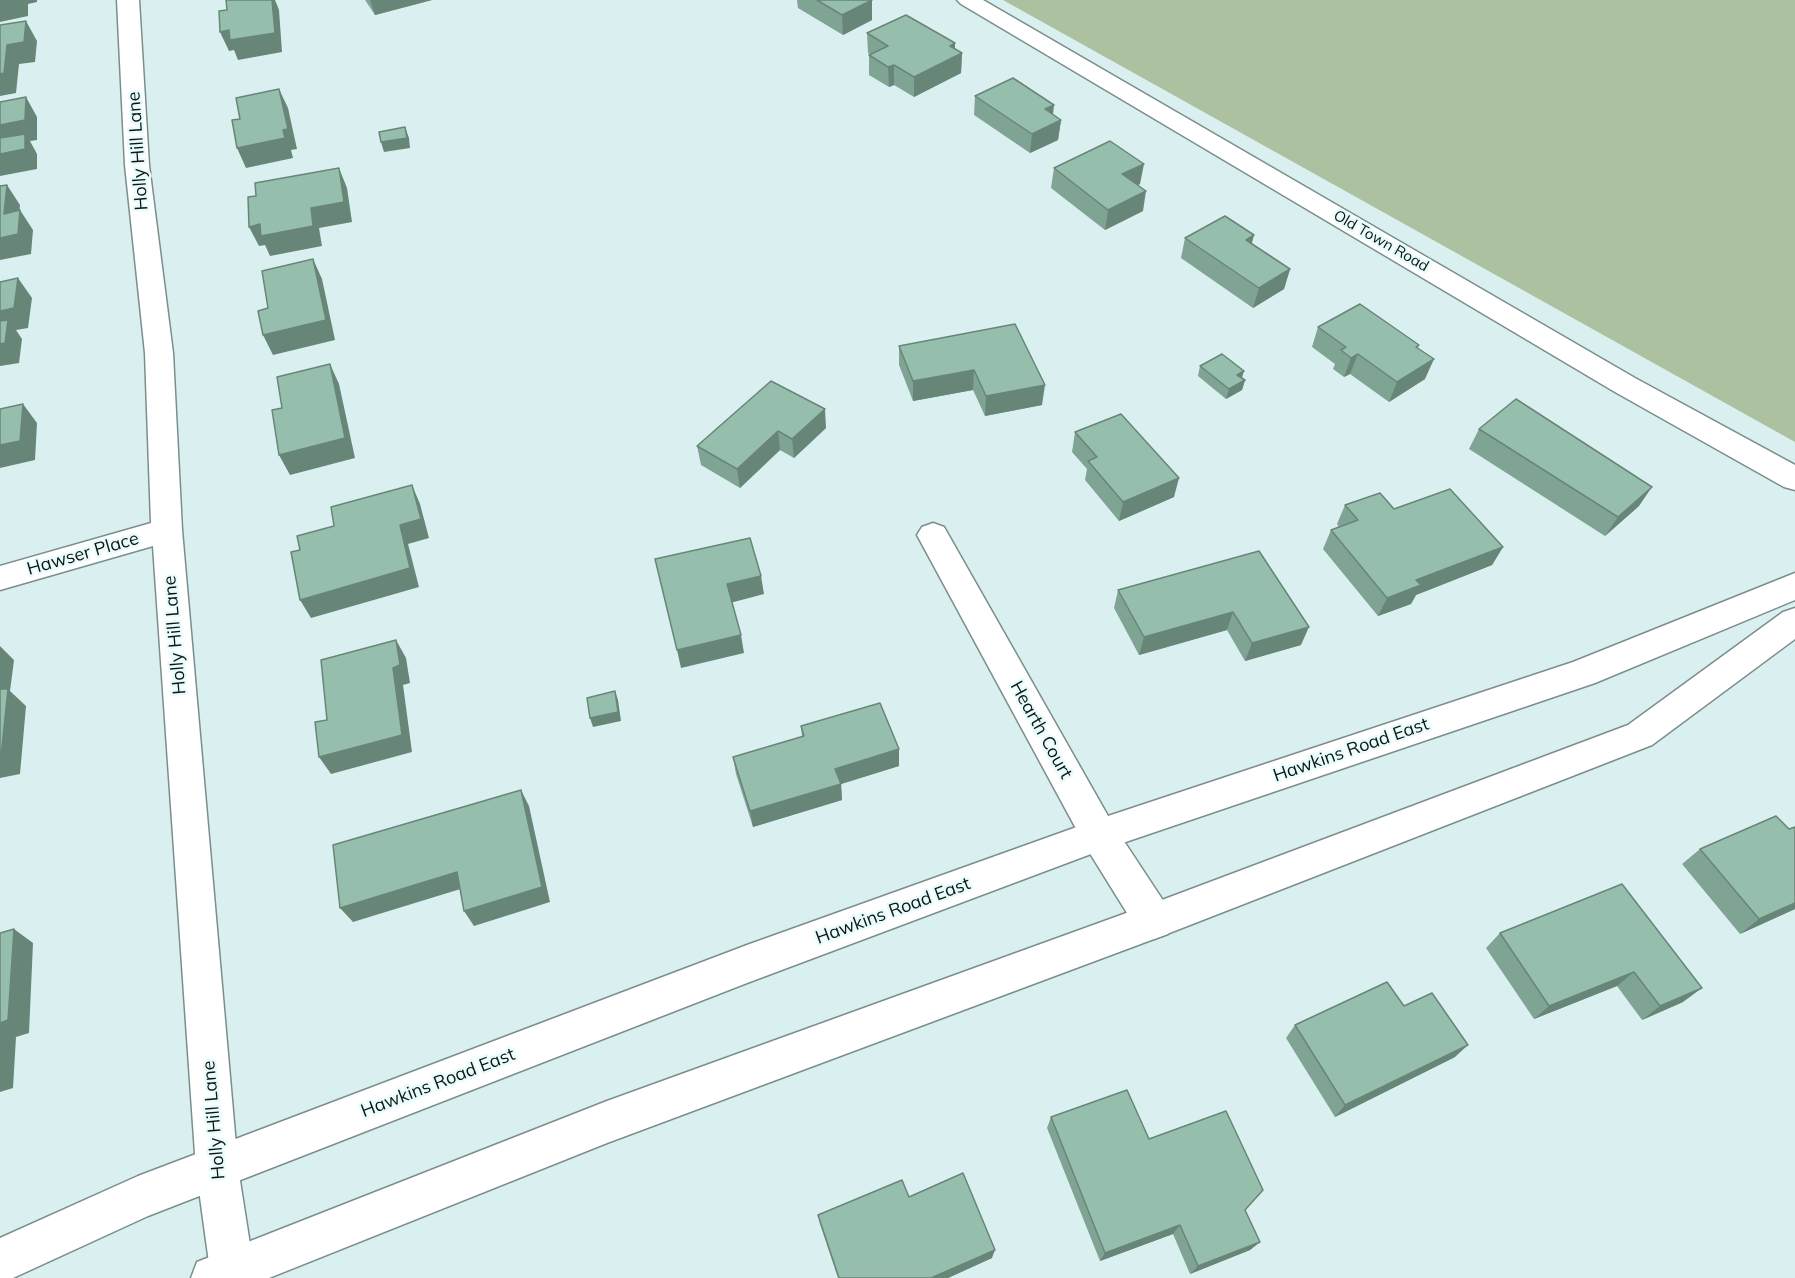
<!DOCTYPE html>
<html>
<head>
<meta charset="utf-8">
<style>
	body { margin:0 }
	canvas { display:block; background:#daefef }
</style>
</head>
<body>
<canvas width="1795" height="1278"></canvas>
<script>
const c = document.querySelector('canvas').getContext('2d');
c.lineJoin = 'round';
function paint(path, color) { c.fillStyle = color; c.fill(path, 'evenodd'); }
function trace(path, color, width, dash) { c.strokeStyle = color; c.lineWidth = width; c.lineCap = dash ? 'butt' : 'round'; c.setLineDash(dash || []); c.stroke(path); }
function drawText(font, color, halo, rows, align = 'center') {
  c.font = font + ' Mulish,sans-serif'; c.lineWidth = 5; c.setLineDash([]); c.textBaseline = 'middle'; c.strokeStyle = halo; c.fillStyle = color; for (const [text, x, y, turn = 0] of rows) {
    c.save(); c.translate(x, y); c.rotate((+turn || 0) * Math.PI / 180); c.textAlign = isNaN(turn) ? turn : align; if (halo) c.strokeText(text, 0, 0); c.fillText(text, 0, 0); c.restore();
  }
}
paint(new Path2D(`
	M 1003,0 L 1795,0 L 1795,442 Z`), '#acc1a0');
const street = new Path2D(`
	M 117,0 L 139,0 L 149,165 L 173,353 L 182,530 L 238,1168 L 254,1270 L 251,1278 L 213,1278 L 210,1270 L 196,1168 L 153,546 L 0,590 L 0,566 L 151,523 L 145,353 L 125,165 Z
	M 933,523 L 944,527 L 1112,823 L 1168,908 L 1173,921 L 1168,934 L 1154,939 L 1140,934 L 1086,847 L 917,535 L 922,527 Z`);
const secondary = new Path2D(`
	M 957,0 L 983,0 L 1635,378 L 1795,465 L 1795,490 L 1784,487 L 1615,392 L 961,4 Z
	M 1795,573 L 1795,600 L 1595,683 L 1099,851 L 747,983 L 148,1216 L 13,1278 L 0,1278 L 0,1238 L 138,1176 L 747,945 L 1099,819 L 1573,662 Z
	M 1795,608 L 1795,639 L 1652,745 L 1154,939 L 607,1143 L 269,1278 L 191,1278 L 197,1262 L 607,1101 L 1154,903 L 1628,725 L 1783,612 Z`);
trace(street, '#7b8e8e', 3);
trace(secondary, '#7b8e8e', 3);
paint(street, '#fff');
paint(secondary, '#fff');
paint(new Path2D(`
	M 365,0 L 432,0 L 375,15 Z
	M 797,0 L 872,0 L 872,20 L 843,35 L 798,8 Z
	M 867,33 L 955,49 L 962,53 L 961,73 L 914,97 L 894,85 L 889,87 L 869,75 L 869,55 L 870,54 L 868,53 Z
	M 975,96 L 1053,115 L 1061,120 L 1058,140 L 1030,153 L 974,115 Z
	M 1054,168 L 1140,184 L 1138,185 L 1143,211 L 1105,230 L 1051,188 Z
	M 1185,238 L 1252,244 L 1290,269 L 1284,289 L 1253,308 L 1181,258 Z
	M 1015,324 L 1042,405 L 985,416 L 973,390 L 913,401 L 899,365 L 899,346 Z
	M 1318,327 L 1419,345 L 1418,348 L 1425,379 L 1389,402 L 1350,374 L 1344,377 L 1333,369 L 1335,364 L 1312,347 Z
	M 1200,366 L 1242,378 L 1245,380 L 1242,390 L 1226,399 L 1198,376 Z
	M 771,381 L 826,428 L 794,458 L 780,450 L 740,488 L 701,465 L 697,446 Z
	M 1479,429 L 1639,506 L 1605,536 L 1469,449 Z
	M 1075,432 L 1174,497 L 1119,521 L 1085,480 L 1087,469 L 1072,452 Z
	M 1345,505 L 1394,509 L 1503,547 L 1492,565 L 1416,595 L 1411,604 L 1378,616 L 1323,549 L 1331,530 L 1339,527 L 1337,524 Z
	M 1259,551 L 1301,645 L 1245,661 L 1227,630 L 1139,655 L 1114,608 L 1118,590 Z
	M 801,726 L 899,749 L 899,766 L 841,784 L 842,800 L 753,827 L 736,774 L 733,757 L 802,737 Z
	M 1789,829 L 1795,909 L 1740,934 L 1682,864 L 1700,849 Z
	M 1622,884 L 1683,1002 L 1642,1020 L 1617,986 L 1534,1019 L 1486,948 L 1500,933 Z
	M 1404,1006 L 1455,1057 L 1335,1117 L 1286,1038 L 1295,1025 Z
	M 1051,1117 L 1149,1139 L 1245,1210 L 1260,1242 L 1250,1250 L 1190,1274 L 1173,1234 L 1100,1261 L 1047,1128 Z
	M 909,1197 L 992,1258 L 948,1278 L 838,1278 L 820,1224 L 818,1215 Z`), '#80a494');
paint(new Path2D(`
	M 0,0 L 37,0 L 37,2 L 28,4 L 28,16 L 0,22 Z
	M 272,0 L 275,0 L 279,10 L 282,52 L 238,60 L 234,50 L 229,51 L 220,32 Z
	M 370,0 L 432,0 L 375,15 Z
	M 872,0 L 872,20 L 843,35 L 842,15 Z
	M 26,21 L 37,41 L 35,62 L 19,64 L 16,93 L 0,96 L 0,74 L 7,45 Z
	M 955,43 L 955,57 L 962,53 L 961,73 L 914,97 L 914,77 L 950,46 Z
	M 894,65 L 894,85 L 889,87 L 888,67 Z
	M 279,89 L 288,108 L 297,149 L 291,150 L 293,158 L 246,168 L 237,148 L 283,130 Z
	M 26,97 L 37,117 L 37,140 L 30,141 L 37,154 L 37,169 L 0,176 L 0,125 Z
	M 1054,105 L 1052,124 L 1061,120 L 1058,140 L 1030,153 L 1032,134 L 1045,109 Z
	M 405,127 L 409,138 L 410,148 L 384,152 L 381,142 Z
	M 1144,164 L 1140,184 L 1119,194 L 1122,174 Z
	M 339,168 L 347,188 L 352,222 L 319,228 L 322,246 L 270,256 L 265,245 L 259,246 L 249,227 L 260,224 L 311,208 Z
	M 7,185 L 20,205 L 17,234 L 4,214 Z
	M 1146,191 L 1143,211 L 1105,230 L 1108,210 Z
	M 20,210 L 33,230 L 31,254 L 0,260 L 0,238 Z
	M 1254,235 L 1249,255 L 1246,240 Z
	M 313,259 L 322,279 L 335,340 L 273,355 L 263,335 Z
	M 1290,269 L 1284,289 L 1253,308 L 1259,288 Z
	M 18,278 L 32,298 L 28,328 L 16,330 L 22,339 L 19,363 L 0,366 L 0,311 Z
	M 1358,354 L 1350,374 L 1344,377 L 1351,358 Z
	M 1434,359 L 1425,379 L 1389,402 L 1397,382 Z
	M 330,364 L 339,384 L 355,458 L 290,475 L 279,455 Z
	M 974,370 L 973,390 L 913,401 L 913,381 Z
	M 1244,371 L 1241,381 L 1237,375 Z
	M 1245,380 L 1242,390 L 1226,399 L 1229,389 Z
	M 1045,385 L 1042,405 L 985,416 L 986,396 Z
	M 23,404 L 37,423 L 35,460 L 0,468 L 0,445 Z
	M 825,409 L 826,428 L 794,458 L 792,439 Z
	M 778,431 L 780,450 L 740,488 L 737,469 Z
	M 1179,478 L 1174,497 L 1119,521 L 1123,502 Z
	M 412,485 L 420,504 L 429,538 L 408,544 L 419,587 L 311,618 L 300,600 L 400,525 Z
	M 1652,487 L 1639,506 L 1605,536 L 1618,517 Z
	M 1503,547 L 1492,565 L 1416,595 L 1411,604 L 1378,616 L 1387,598 L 1416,580 Z
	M 761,576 L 764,594 L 730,603 L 727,584 Z
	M 1233,612 L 1227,630 L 1139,655 L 1144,637 Z
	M 1309,627 L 1301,645 L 1245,661 L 1252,643 Z
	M 741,635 L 744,653 L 681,668 L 677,650 Z
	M 396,640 L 406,658 L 410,683 L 403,685 L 412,752 L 331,774 L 319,757 L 393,668 Z
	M 0,646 L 14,660 L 10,691 L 26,706 L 20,774 L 0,778 Z
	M 615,691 L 618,700 L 621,721 L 593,727 L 590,718 Z
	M 899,749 L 899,766 L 841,784 L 842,800 L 753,827 L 750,811 L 835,769 Z
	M 521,790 L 529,806 L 550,902 L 474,926 L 464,911 Z
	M 457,872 L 467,887 L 353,922 L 340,908 Z
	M 1795,903 L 1795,909 L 1740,934 L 1759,919 Z
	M 14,929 L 33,943 L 29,1033 L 16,1037 L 13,1088 L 0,1092 L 0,1023 Z
	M 1634,972 L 1617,986 L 1534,1019 L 1549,1006 Z
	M 1702,988 L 1683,1002 L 1642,1020 L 1660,1006 Z
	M 1468,1045 L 1455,1057 L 1335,1117 L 1345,1105 Z
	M 1180,1225 L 1173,1234 L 1100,1261 L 1105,1253 Z
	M 1260,1242 L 1250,1250 L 1190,1274 L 1198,1266 Z
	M 995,1250 L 992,1258 L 948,1278 L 931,1278 Z`), '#688678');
const building = new Path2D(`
	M 226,0 L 272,0 L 275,33 L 230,40 L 229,30 L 220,32 L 219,11 L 227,10 Z
	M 817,0 L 872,0 L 842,15 Z
	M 906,15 L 955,43 L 950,46 L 962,53 L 914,77 L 894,65 L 888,67 L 869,55 L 888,46 L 867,33 Z
	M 26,21 L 24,42 L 7,45 L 4,73 L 0,74 L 0,25 Z
	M 1013,78 L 1054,105 L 1045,109 L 1061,120 L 1032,134 L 975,96 Z
	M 279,89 L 288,129 L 283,130 L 285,138 L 237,148 L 232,120 L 240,119 L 236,98 Z
	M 26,97 L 25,120 L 0,125 L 0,102 Z
	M 405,127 L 407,138 L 381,142 L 379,132 Z
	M 25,134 L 25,149 L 0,154 L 0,138 Z
	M 1110,141 L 1144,164 L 1122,174 L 1146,191 L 1108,210 L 1054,168 Z
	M 339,168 L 344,202 L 311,208 L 313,226 L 261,236 L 260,224 L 249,227 L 248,197 L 256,196 L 255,183 Z
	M 7,185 L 4,214 L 20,210 L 18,234 L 0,238 L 0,186 Z
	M 1225,216 L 1254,235 L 1246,240 L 1290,269 L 1259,288 L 1185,238 Z
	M 313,259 L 326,320 L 263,335 L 258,311 L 268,308 L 262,271 Z
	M 18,278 L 14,308 L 0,311 L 0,282 Z
	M 1360,304 L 1419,345 L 1416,347 L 1434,359 L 1397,382 L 1358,354 L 1351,358 L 1341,350 L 1346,347 L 1318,327 Z
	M 8,320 L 5,343 L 0,344 L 0,321 Z
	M 1015,324 L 1045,385 L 986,396 L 974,370 L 913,381 L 899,346 Z
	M 1222,354 L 1244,371 L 1237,375 L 1245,380 L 1229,389 L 1200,366 Z
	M 330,364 L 345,438 L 279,455 L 272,410 L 282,408 L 277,377 Z
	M 771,381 L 825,409 L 792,439 L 778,431 L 737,469 L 697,446 Z
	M 1516,399 L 1652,487 L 1618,517 L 1479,429 Z
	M 23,404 L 20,441 L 0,445 L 0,409 Z
	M 1121,414 L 1179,478 L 1123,502 L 1088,461 L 1097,457 L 1075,432 Z
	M 412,485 L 421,519 L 400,525 L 410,568 L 300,600 L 291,552 L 300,550 L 297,536 L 334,526 L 331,507 Z
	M 1450,489 L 1503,547 L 1416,580 L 1421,585 L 1387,598 L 1331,530 L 1358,520 L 1345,505 L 1380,493 L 1394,509 Z
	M 750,538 L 761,576 L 727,584 L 741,635 L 677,650 L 655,559 Z
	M 1259,551 L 1309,627 L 1252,643 L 1233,612 L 1144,637 L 1118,590 Z
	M 396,640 L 400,665 L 393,668 L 402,735 L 319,757 L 315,722 L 327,720 L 321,660 Z
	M 0,689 L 8,689 L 1,757 L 0,757 Z
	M 615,691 L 618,712 L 590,718 L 587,698 Z
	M 880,703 L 899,749 L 835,769 L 841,784 L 750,811 L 733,757 L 804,736 L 801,726 Z
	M 521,790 L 542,887 L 464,911 L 457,872 L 340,908 L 333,845 Z
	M 1776,816 L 1789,829 L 1795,827 L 1795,903 L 1759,919 L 1700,849 Z
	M 1622,884 L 1702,988 L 1660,1006 L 1634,972 L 1549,1006 L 1500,933 Z
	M 14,929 L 8,1020 L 0,1023 L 0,933 Z
	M 1387,982 L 1404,1006 L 1432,993 L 1468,1045 L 1345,1105 L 1295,1025 Z
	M 1127,1090 L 1149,1139 L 1226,1111 L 1263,1190 L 1245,1210 L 1260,1242 L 1198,1266 L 1180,1225 L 1105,1253 L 1051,1117 Z
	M 963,1173 L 995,1250 L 931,1278 L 839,1278 L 818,1215 L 902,1180 L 909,1197 Z`);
paint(building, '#95bfac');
trace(building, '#688678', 1.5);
drawText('15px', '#0e1515', '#e8fcfc', [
	["Old Town Road",1381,241,30]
]);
drawText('18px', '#0e1515', '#e8fcfc', [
	["Holly Hill Lane",138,151,-94],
	["Hawser Place",83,554,-16],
	["Holly Hill Lane",175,635,-95],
	["Hearth Court",1041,730,61],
	["Hawkins Road East",1351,750,-19],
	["Hawkins Road East",893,911,-20],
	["Hawkins Road East",438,1083,-21],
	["Holly Hill Lane",214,1120,-95]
]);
</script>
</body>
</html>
